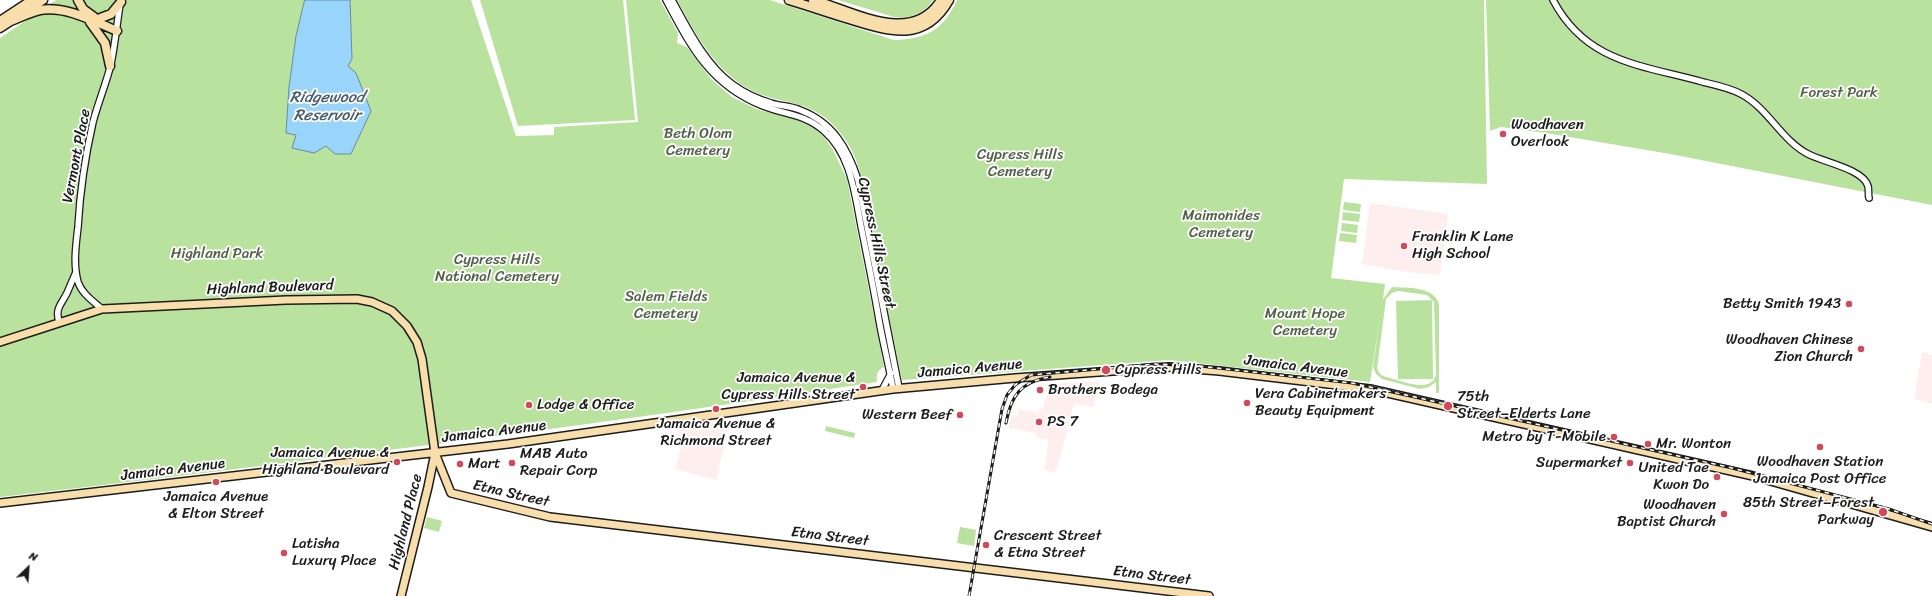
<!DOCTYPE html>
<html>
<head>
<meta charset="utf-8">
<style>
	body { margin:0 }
	#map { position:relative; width:1932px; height:596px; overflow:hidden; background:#fff; font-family:Sriracha,sans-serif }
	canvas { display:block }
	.north { position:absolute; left:8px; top:548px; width:40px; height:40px; -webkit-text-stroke:3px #fff; paint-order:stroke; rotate:25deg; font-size:11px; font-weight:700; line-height:16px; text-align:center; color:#1c1c1c }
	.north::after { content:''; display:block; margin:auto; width:14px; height:18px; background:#1c1c1c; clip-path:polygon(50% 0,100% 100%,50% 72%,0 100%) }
</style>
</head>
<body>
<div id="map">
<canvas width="1932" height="596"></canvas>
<div class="north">N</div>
</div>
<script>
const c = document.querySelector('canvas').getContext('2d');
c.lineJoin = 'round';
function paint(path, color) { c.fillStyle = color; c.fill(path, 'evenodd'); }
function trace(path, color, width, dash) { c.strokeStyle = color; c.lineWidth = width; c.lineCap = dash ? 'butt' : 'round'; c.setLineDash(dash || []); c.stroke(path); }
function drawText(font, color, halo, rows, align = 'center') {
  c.font = font + ' Sriracha,sans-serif'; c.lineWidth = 3.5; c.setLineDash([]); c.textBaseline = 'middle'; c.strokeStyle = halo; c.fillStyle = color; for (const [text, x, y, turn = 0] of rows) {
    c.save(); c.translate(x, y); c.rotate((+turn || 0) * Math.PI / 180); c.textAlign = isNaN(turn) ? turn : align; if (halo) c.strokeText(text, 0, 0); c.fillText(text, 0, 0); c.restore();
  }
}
paint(new Path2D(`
	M 1370,203 L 1448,214 L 1440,275 L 1407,272 L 1362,264 Z
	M 1922,352 L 1932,355 L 1932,404 L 1914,399 Z
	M 1100,381 L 1093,407 L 1074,403 L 1056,473 L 1044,470 L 1049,440 L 1036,437 L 1036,433 L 1009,428 L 1010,416 L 1017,417 L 1019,409 L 1038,413 L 1039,409 L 1043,409 L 1049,384 Z
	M 726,420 L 728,430 L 716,480 L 675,469 L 682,445 L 675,443 L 679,427 Z`), '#feefee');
paint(new Path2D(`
	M 56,0 L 471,0 L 516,136 L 554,135 L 554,127 L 638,122 L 626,0 L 660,0 L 678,33 L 677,43 L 687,47 L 711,79 L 732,97 L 759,110 L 794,119 L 814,128 L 824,137 L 832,148 L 847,179 L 884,367 C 877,370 876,375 877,382 C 585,427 293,463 0,497 L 0,38 Z
	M 480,0 L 623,0 L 635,120 L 518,126 Z
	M 677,0 L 770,0 L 894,40 C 927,39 943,30 957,0 L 1484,0 L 1487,184 L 1344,179 L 1331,278 L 1385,284 L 1383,299 L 1392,287 C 1407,288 1434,286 1439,304 L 1439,393 L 1436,393 L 1436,382 L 1429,387 L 1420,389 L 1382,379 L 1376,374 L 1373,367 L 1380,317 L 1370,382 L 1169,360 L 902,380 C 893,336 884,292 876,249 C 871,221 867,192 858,166 C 853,148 839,128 824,117 C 805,103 783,102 762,95 C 719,79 697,37 677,0 ZM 1398,291 L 1427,295 L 1434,302 L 1436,374 C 1432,395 1400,380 1386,377 L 1381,375 L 1377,369 L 1386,299 L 1392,293 Z
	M 838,0 L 933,0 C 924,14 910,19 894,17 Z
	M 1486,0 L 1932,0 L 1932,205 L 1670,154 L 1546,133 L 1501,127 L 1490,131 Z
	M 1344,202 L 1361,204 L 1360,212 L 1343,210 Z
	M 1343,212 L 1360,214 L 1359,222 L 1342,220 Z
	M 1342,223 L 1358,225 L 1357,233 L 1341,231 Z
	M 1340,233 L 1357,235 L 1356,243 L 1339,241 Z
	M 1432,300 L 1433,379 L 1398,379 L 1396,301 Z
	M 826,426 L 855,433 L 854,438 L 825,431 Z
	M 427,517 L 442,521 L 439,532 L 424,528 Z
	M 960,527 L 976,530 L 974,546 L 957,543 Z`), '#b9e29f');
const water = new Path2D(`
	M 305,0 L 350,0 L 352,59 L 348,66 L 356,73 L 371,111 L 351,154 L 335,154 L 326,146 L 314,153 L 292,148 L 296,135 L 286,133 L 289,87 L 296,36 Z`);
paint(water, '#99d5fa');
trace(water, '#678ba1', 1);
const minor = new Path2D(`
	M 666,0 C 691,47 711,86 763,106 C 786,115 805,114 824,131 C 852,155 855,197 862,231 C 868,261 874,290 879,320 C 883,343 889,366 893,389
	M 672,0 C 688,29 705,64 732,84 C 743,92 757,99 771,103 C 780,106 791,106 800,110 C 833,122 848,149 858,180 L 899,388
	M 1553,0 C 1586,63 1642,65 1703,82 C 1716,85 1730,88 1741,94 C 1768,108 1781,140 1808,154 C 1823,162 1863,169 1868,186 C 1869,190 1868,195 1869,198
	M 102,309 C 93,301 82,294 78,282 C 73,265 76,244 78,227 C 80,192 85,157 93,122 C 98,103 106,84 111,64 C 115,44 117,24 120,4
	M 59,322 C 55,308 61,305 67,293 C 70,286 73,279 76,272
	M 882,390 L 891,373`);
const major = new Path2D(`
	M 0,342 L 102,309 L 286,300 L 357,299 L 372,302 L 392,311 L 407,326 L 417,342 L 422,359 L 435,453 L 451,493 L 550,517 L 1209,596
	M 0,503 L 508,444 L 893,389 L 1015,378 L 1169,367 L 1219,371 L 1370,389 L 1753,476 L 1932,527
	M 401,596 L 428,487 L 435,453`);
const highway = new Path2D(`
	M 78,0 L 83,9 L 94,17
	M 789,0 C 809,6 829,13 849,19 C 888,31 924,44 949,0
	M 813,0 C 853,11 912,47 941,0
	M 98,19 L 111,14 L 121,2
	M 0,21 L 32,0
	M 11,21 C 21,17 30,12 40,10 C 67,6 93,21 117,31
	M 90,22 L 105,43 L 110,66
	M 0,28 L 43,0`);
trace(minor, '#1c1c1c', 8);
trace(major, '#1c1c1c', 10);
trace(highway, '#1c1c1c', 11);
trace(minor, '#fff', 5.5);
trace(major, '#f8deab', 7);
trace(highway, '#f8deab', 8);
const rail = new Path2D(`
	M 1006,423 C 1011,395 1021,382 1050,377
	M 969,596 L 1002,409 L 1007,395 L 1015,385 L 1031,375 L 1155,364 L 1200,366 L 1352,383 L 1732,468 L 1889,509 L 1932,524`);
trace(rail, '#1c1c1c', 3);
trace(rail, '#fff', 1.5, [4.5]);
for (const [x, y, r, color] of [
	[1503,134,4,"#d1495b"],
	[1404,246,4,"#d1495b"],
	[1849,304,4,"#d1495b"],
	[1861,349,4,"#d1495b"],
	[1106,370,5,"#d1495b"],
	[863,387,4,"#d1495b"],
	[1040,390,4,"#d1495b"],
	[1247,403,4,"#d1495b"],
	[529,405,4,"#d1495b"],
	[1448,406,5,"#d1495b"],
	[716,409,4,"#d1495b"],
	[960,415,4,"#d1495b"],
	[1039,422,4,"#d1495b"],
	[1614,437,4,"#d1495b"],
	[1648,444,4,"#d1495b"],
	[1820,447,4,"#d1495b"],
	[397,462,4,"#d1495b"],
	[512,463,4,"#d1495b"],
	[1630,463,4,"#d1495b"],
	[460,464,4,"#d1495b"],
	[1717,477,4,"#d1495b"],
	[216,482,4,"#d1495b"],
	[1883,512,5,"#d1495b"],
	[1724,514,4,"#d1495b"],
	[986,545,4,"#d1495b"],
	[284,553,4,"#d1495b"]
]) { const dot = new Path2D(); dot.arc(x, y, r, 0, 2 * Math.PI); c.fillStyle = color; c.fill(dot); trace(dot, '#fff', 1.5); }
drawText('15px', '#53614a', '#fff', [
	["Forest Park",1839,93],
	["Beth Olom",698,134],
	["Cemetery",698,151],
	["Cypress Hills",1020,155],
	["Cemetery",1020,172],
	["Maimonides",1221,216],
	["Cemetery",1221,233],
	["Highland Park",217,254],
	["Cypress Hills",497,260],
	["National Cemetery",497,277],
	["Salem Fields",666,297],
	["Cemetery",666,314],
	["Mount Hope",1305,314],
	["Cemetery",1305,331]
]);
drawText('15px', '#1c1c1c', '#fff', [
	["Woodhaven",1511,125],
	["Overlook",1511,142],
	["Franklin K Lane",1412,237],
	["High School",1412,254],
	["Betty Smith 1943",1841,304,"right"],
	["Woodhaven Chinese",1853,340,"right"],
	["Zion Church",1853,357,"right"],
	["Cypress Hills",1115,370],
	["Jamaica Avenue &",855,378,"right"],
	["Cypress Hills Street",855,395,"right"],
	["Brothers Bodega",1048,390],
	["Vera Cabinetmakers",1255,394],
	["Beauty Equipment",1255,411],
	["75th",1457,397],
	["Street–Elderts Lane",1457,414],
	["Lodge & Office",537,405],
	["Western Beef",952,415,"right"],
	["PS 7",1047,422],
	["Jamaica Avenue &",716,424,"center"],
	["Richmond Street",716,441,"center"],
	["Metro by T-Mobile",1606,437,"right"],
	["Mr. Wonton",1656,444],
	["Jamaica Avenue &",389,453,"right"],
	["Highland Boulevard",389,470,"right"],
	["MAB Auto",520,454],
	["Repair Corp",520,471],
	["Woodhaven Station",1820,462,"center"],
	["Jamaica Post Office",1820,479,"center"],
	["Supermarket",1622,463,"right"],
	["Mart",468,464],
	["United Tae",1709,468,"right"],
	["Kwon Do",1709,485,"right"],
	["Jamaica Avenue",216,497,"center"],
	["& Elton Street",216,514,"center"],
	["85th Street–Forest",1874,503,"right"],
	["Parkway",1874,520,"right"],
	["Woodhaven",1716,505,"right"],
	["Baptist Church",1716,522,"right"],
	["Crescent Street",994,536],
	["& Etna Street",994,553],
	["Latisha",292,544],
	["Luxury Place",292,561]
], 'left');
drawText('15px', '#1c1c1c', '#fff', [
	["Vermont Place",77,156,-79],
	["Cypress Hills Street",876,243,78],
	["Highland Boulevard",270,288,-2],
	["Jamaica Avenue",1296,367,7],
	["Jamaica Avenue",970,369,-5],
	["Jamaica Avenue",494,432,-7],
	["Jamaica Avenue",173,470,-7],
	["Etna Street",511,494,13],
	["Highland Place",406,522,-76],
	["Etna Street",830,537,7],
	["Etna Street",1152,576,7]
]);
drawText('italic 16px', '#485d6a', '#fff', [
	["Ridgewood",327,98],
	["Reservoir",327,116]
]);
</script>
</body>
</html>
